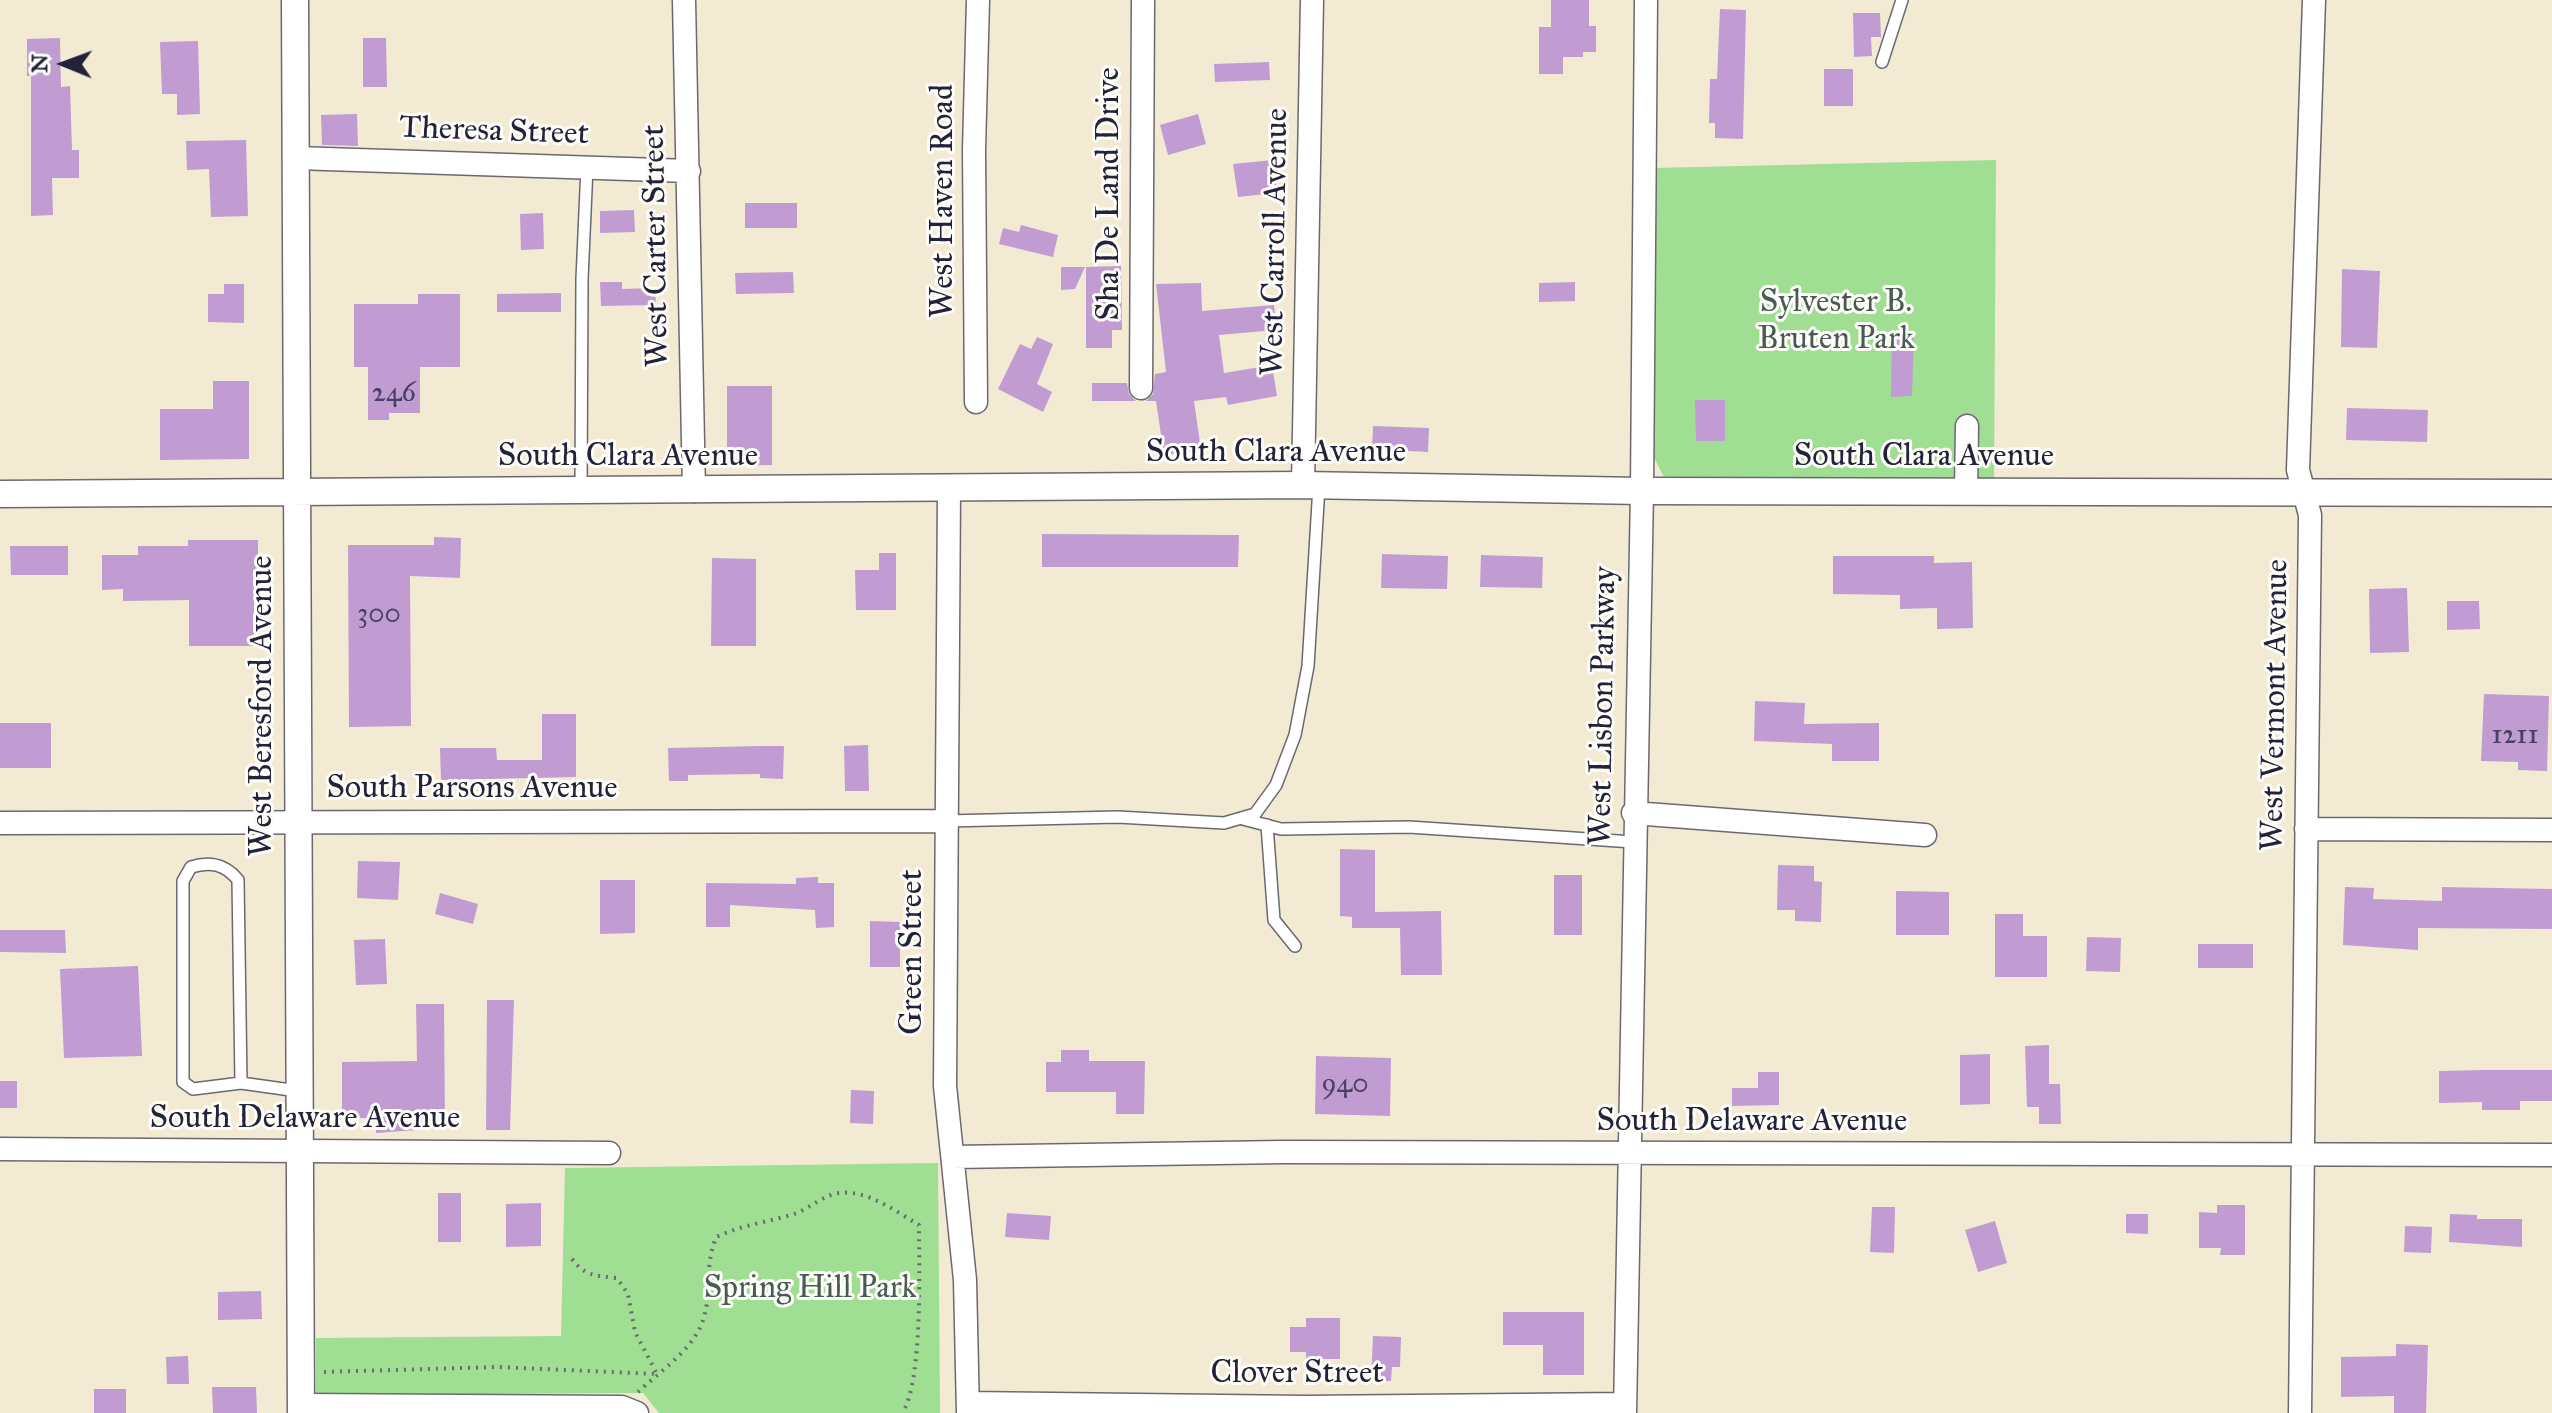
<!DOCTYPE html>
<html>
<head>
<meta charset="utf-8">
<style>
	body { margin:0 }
	#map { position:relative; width:2552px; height:1413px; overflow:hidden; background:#f3ead4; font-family:"IM FELL Great Primer",serif }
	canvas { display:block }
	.north { position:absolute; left:24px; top:24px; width:80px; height:80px; -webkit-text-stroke:6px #fdfcf7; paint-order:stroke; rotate:271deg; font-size:22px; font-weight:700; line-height:32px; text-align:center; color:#22223b }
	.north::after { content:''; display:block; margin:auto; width:28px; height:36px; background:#22223b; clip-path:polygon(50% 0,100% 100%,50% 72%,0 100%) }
</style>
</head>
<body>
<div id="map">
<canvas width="2552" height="1413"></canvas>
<div class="north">N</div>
</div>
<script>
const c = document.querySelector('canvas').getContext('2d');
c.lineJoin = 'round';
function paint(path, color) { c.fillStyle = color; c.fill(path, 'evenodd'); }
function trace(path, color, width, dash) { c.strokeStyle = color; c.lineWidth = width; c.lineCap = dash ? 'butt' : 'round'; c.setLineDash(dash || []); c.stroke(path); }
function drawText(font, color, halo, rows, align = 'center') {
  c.font = font + ' "IM FELL Great Primer",serif'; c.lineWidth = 6; c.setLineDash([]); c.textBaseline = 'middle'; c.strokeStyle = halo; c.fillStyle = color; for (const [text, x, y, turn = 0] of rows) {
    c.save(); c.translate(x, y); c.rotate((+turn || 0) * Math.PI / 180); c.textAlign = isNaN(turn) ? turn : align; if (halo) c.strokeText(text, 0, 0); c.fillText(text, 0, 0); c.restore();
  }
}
paint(new Path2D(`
	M 1996,160 L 1994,481 L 1665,479 L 1651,452 L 1654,168 Z
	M 938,1163 L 940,1413 L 659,1413 L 643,1393 L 316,1395 L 316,1338 L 561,1336 L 565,1168 Z`), '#a0de93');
paint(new Path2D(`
	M 1551,0 L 1589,0 L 1589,26 L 1596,26 L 1596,52 L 1583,52 L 1583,57 L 1563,57 L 1563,74 L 1539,74 L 1539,27 L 1551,27 Z
	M 1720,9 L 1746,10 L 1743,139 L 1715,138 L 1715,123 L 1709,123 L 1710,79 L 1717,79 Z
	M 1853,13 L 1880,13 L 1881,37 L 1871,37 L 1872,56 L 1854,57 Z
	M 60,38 L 61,87 L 70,86 L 72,150 L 79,150 L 79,178 L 52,178 L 53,215 L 31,216 L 31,76 L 27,76 L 27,39 Z
	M 363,38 L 386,38 L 387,87 L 363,87 Z
	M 198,41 L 200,114 L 177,115 L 177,94 L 162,94 L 160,42 Z
	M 1269,62 L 1270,80 L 1215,82 L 1214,64 Z
	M 1824,69 L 1853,69 L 1853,106 L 1824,106 Z
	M 357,114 L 358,146 L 322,145 L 321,115 Z
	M 1198,114 L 1206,144 L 1168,155 L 1160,125 Z
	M 246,140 L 248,216 L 211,217 L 209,169 L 187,170 L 186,141 Z
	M 1273,160 L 1277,193 L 1238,197 L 1233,164 Z
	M 745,203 L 797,203 L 797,228 L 745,228 Z
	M 634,210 L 635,232 L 600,233 L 600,211 Z
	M 543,213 L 544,249 L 521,250 L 520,214 Z
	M 1021,225 L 1058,235 L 1053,257 L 999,244 L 1003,228 L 1019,232 Z
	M 1121,266 L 1122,330 L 1112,330 L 1112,348 L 1086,348 L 1086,267 Z
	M 1061,267 L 1085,267 L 1075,289 L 1061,290 Z
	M 2342,269 L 2380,271 L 2377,348 L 2341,347 Z
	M 793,272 L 794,293 L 736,294 L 735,273 Z
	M 600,282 L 622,282 L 622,289 L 655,288 L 656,305 L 601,306 Z
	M 1575,282 L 1575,301 L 1539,302 L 1539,283 Z
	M 1201,283 L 1202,311 L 1274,305 L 1276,330 L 1219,335 L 1224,373 L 1272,365 L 1277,396 L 1228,405 L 1226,397 L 1194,401 L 1201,450 L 1164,455 L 1156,401 L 1146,401 L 1153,394 L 1155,374 L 1166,372 L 1156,284 Z
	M 224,284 L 244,284 L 244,323 L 208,322 L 208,294 L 224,294 Z
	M 561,293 L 561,312 L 497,312 L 497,294 Z
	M 418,294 L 460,294 L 460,367 L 420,367 L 420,413 L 389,413 L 389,420 L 368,420 L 368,367 L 354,367 L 354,304 L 418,304 Z
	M 1892,334 L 1914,335 L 1912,396 L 1891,397 Z
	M 1037,337 L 1053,344 L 1037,384 L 1052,392 L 1043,412 L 998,389 L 1020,344 L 1031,349 Z
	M 213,381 L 249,381 L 249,459 L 160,460 L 160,409 L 213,409 Z
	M 1092,383 L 1127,383 L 1129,394 L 1136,401 L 1092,401 Z
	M 727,386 L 772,386 L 772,465 L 727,466 Z
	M 1695,400 L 1725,400 L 1725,441 L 1696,441 Z
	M 2347,408 L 2428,410 L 2427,442 L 2346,440 Z
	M 1373,426 L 1429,428 L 1428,452 L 1372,449 Z
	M 1042,534 L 1239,535 L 1238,567 L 1042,567 Z
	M 434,537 L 461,538 L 460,578 L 410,576 L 411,726 L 349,727 L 348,545 L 434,545 Z
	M 188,540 L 258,540 L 258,579 L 254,579 L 254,646 L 189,646 L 189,600 L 123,601 L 123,589 L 102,590 L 102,555 L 138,555 L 138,546 L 188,546 Z
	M 10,546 L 68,546 L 68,575 L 11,575 Z
	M 879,553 L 896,553 L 896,610 L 856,610 L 855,570 L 879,570 Z
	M 1382,554 L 1448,556 L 1447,589 L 1381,588 Z
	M 1481,555 L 1543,557 L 1542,588 L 1480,587 Z
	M 1833,556 L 1934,556 L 1934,563 L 1972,562 L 1973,628 L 1937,629 L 1937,608 L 1900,609 L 1900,595 L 1833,594 Z
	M 712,558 L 756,559 L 756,646 L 711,646 Z
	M 2407,588 L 2409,652 L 2370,653 L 2369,589 Z
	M 2447,601 L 2479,601 L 2480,629 L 2447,630 Z
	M 2484,694 L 2549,696 L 2547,771 L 2518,770 L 2518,762 L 2481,761 Z
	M 1755,701 L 1805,703 L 1804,724 L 1879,723 L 1879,761 L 1832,761 L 1832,744 L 1754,741 Z
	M 542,714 L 576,714 L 576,777 L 441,780 L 440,748 L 496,748 L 497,760 L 542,760 Z
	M 0,723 L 51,723 L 51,768 L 0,768 Z
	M 868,745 L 869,791 L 845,791 L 844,746 Z
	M 761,746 L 784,746 L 783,779 L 760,778 L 760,774 L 688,775 L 688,781 L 669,781 L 668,748 Z
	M 1340,849 L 1375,850 L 1375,912 L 1441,911 L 1442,975 L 1401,975 L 1400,928 L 1352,928 L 1352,917 L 1340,916 Z
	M 358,861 L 400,862 L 398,900 L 357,898 Z
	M 1778,865 L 1814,866 L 1814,881 L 1822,882 L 1821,922 L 1795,921 L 1795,910 L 1777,910 Z
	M 1554,875 L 1582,875 L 1582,935 L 1554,935 Z
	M 818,877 L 818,883 L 834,883 L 834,927 L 816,928 L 815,910 L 730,905 L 730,927 L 706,927 L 706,883 L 796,884 L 796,878 Z
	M 600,880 L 635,880 L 635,933 L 600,934 Z
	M 2345,887 L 2374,888 L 2373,899 L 2442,901 L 2442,887 L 2552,889 L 2552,929 L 2418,928 L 2418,950 L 2343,945 Z
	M 1896,891 L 1949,892 L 1949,935 L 1896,935 Z
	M 440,893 L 478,904 L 473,924 L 435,914 Z
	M 1995,914 L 2023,914 L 2023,936 L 2047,936 L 2047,977 L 1995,977 Z
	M 870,921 L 900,922 L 900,967 L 870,967 Z
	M 0,930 L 65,930 L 66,953 L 0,952 Z
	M 2087,937 L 2121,938 L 2120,972 L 2086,971 Z
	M 385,939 L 387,984 L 356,985 L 354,940 Z
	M 2198,944 L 2253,944 L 2253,968 L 2198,968 Z
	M 138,966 L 142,1056 L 64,1058 L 60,969 Z
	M 487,1000 L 514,1000 L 510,1130 L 486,1130 Z
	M 416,1004 L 444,1004 L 445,1128 L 376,1133 L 376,1118 L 342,1118 L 342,1062 L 417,1061 Z
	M 2049,1045 L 2049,1084 L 2060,1084 L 2061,1124 L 2039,1124 L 2039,1107 L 2027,1107 L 2025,1046 Z
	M 1061,1050 L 1089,1050 L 1089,1061 L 1145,1061 L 1144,1114 L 1116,1114 L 1116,1092 L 1046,1092 L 1046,1062 L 1061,1062 Z
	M 1990,1054 L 1990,1104 L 1960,1105 L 1960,1055 Z
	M 1316,1056 L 1391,1058 L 1390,1116 L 1315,1114 Z
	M 2483,1070 L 2552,1070 L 2552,1101 L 2520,1101 L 2520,1110 L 2482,1110 L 2482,1102 L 2439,1103 L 2439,1071 Z
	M 1758,1072 L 1779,1072 L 1779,1105 L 1732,1106 L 1732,1088 L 1758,1088 Z
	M 0,1081 L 17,1081 L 17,1108 L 0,1108 Z
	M 851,1090 L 874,1091 L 873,1124 L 850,1123 Z
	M 438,1193 L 461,1193 L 461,1242 L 438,1242 Z
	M 541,1203 L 541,1246 L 506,1247 L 506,1204 Z
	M 2217,1205 L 2245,1205 L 2245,1255 L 2220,1255 L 2221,1248 L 2199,1248 L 2199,1212 L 2217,1213 Z
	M 1872,1207 L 1895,1207 L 1894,1253 L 1870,1252 Z
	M 1007,1213 L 1051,1216 L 1049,1240 L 1005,1237 Z
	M 2126,1214 L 2148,1214 L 2148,1234 L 2126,1233 Z
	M 2450,1214 L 2477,1215 L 2477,1219 L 2522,1219 L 2522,1247 L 2449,1242 Z
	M 1995,1221 L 2007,1263 L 1978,1272 L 1965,1230 Z
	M 2405,1226 L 2432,1227 L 2431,1253 L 2404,1252 Z
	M 261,1291 L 262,1319 L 218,1320 L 218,1292 Z
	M 1503,1312 L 1584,1312 L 1584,1375 L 1543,1375 L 1543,1345 L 1503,1345 Z
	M 1306,1318 L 1340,1318 L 1340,1359 L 1306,1359 L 1306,1352 L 1290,1352 L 1290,1327 L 1306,1327 Z
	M 1373,1336 L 1401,1337 L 1400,1367 L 1392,1367 L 1391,1381 L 1371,1381 Z
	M 2396,1344 L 2428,1345 L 2426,1413 L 2394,1413 L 2394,1396 L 2341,1397 L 2341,1357 L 2396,1356 Z
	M 188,1356 L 189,1384 L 167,1384 L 166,1357 Z
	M 212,1387 L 256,1387 L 257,1413 L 213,1413 Z
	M 94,1389 L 126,1389 L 126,1413 L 94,1413 Z`), '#c19cd2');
const service = new Path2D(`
	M 1882,62 L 1902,0
	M 581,491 L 582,279 L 587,167
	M 1243,819 L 1281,829 L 1409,827 L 1633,842
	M 946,821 L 1118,817 L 1224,823 L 1255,814 L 1276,785 L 1295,735 L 1308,666 L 1319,486
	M 1267,825 L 1274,920 L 1295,946
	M 241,1083 L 238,880 C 225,864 210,861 191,867 L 183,881 L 183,1082 L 193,1089 L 241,1083 L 298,1091`);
const minor = new Path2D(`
	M 684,0 L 694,491
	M 296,158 L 689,171
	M 1141,388 L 1143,0
	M 976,402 L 974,150 L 978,0
	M 1303,485 L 1312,0
	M 949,490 L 945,1086 L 965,1280 L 968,1413
	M 1966,492 L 1967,426
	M 1633,813 L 1925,835
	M 0,823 L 945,821
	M 2306,829 L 2552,830
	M 0,1149 L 609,1153
	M 953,1157 L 1283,1152 L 2552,1155
	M 968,1403 L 1305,1407 L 1625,1404
	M 300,1405 L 622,1407 L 637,1413
	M 1625,1413 L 1642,491 L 1646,0
	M 2300,1413 L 2310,515 L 2298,470 L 2314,0`);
const tertiary = new Path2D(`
	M 295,0 L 301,1413
	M 0,494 L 1303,485 L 1642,491 L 2552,493`);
trace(service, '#6b6871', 14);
trace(minor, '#6b6871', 25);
trace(tertiary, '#6b6871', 29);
trace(new Path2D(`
	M 572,1259 C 584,1276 597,1276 617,1278 L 628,1294 L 635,1332 L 657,1374
	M 324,1372 L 498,1367 L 657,1374
	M 638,1392 C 659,1372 696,1348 704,1317 C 712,1289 704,1269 716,1237 C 742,1225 768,1222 794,1214 C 809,1209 823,1195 839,1193 C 866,1189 897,1212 919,1225 C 919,1265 923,1384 902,1413`), '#6b6871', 4, [2, 6]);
trace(service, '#fff', 11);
trace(minor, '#fff', 22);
trace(tertiary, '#fff', 26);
drawText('28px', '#4a4061', null, [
	["246",394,394],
	["300",379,615],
	["1211",2515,736],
	["940",1345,1085]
]);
drawText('32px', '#22223b', '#fdfcf7', [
	["Theresa Street",494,132,2],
	["Sha De Land Drive",1110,194,-90],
	["West Haven Road",944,201,-90],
	["West Carroll Avenue",1276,242,-89],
	["West Carter Street",657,246,-91],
	["South Clara Avenue",1276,453],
	["South Clara Avenue",628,457],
	["South Clara Avenue",1924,457],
	["West Vermont Avenue",2276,705,-89],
	["West Beresford Avenue",263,706,-90],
	["West Lisbon Parkway",1604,706,-89],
	["South Parsons Avenue",472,789],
	["Green Street",913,952,-90],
	["South Delaware Avenue",305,1119],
	["South Delaware Avenue",1752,1122],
	["Clover Street",1297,1374]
]);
drawText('32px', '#485a55', '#fdfcf7', [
	["Sylvester B.",1836,303],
	["Bruten Park",1836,340],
	["Spring Hill Park",810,1289]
]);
</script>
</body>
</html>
